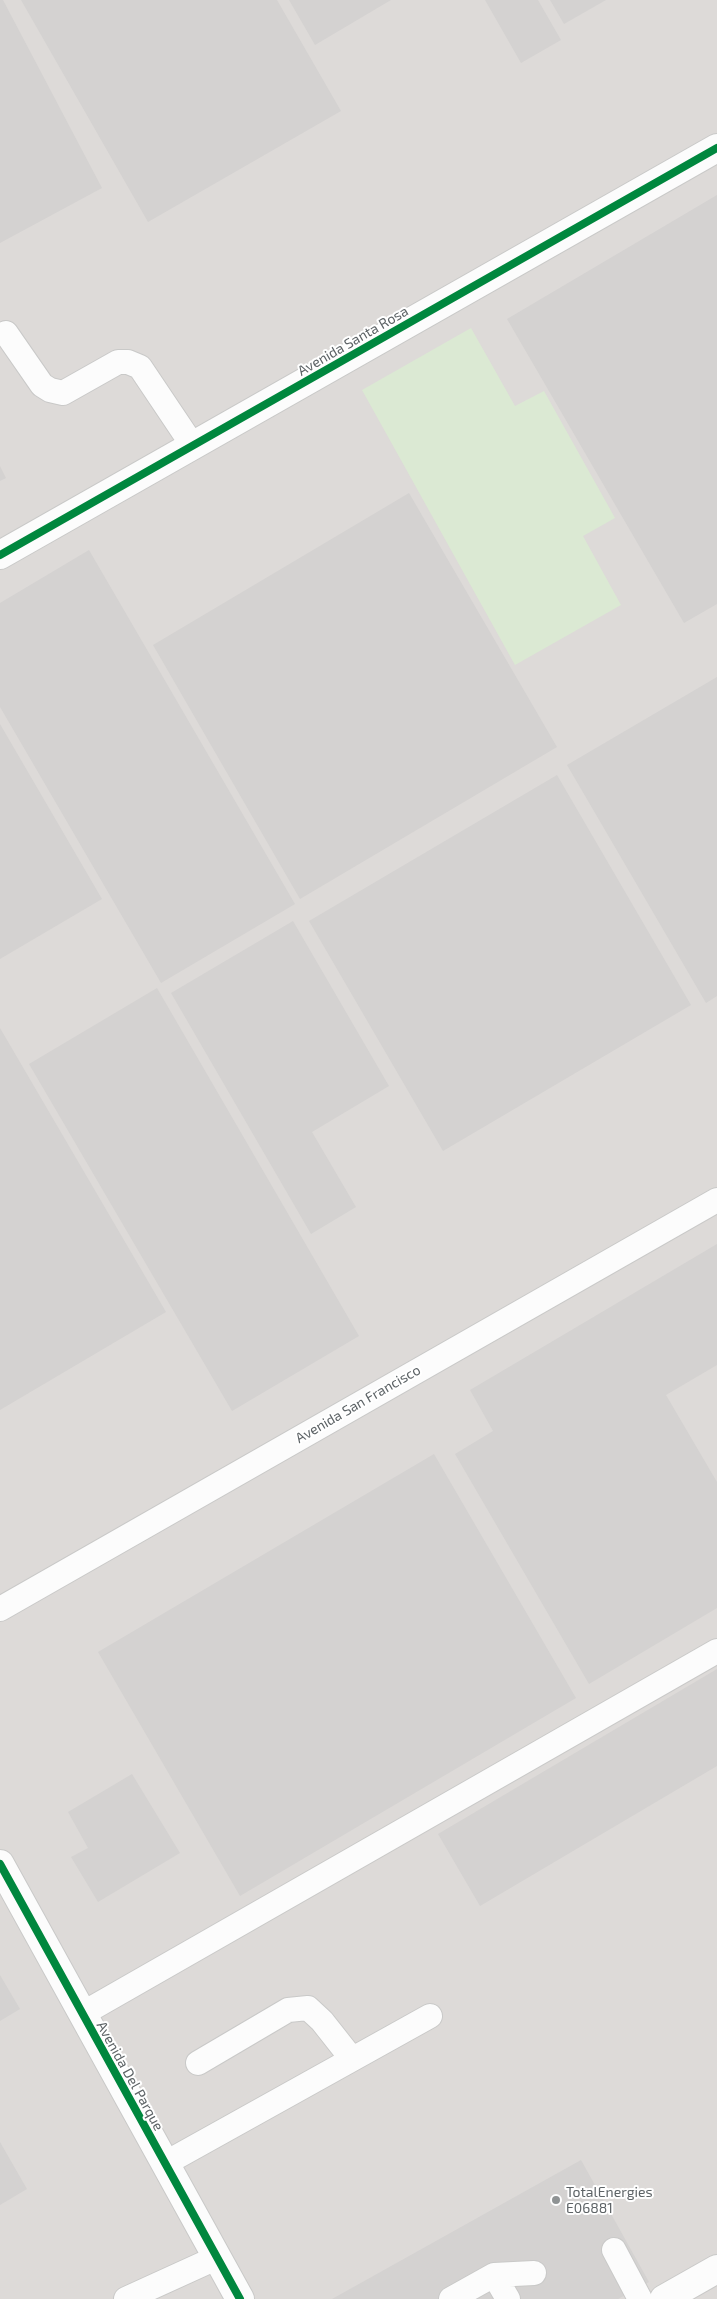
<!DOCTYPE html>
<html>
<head>
<meta charset="utf-8">
<style>
	body { margin:0 }
	canvas { display:block; background:#edebe8 }
</style>
</head>
<body>
<canvas width="717" height="2299"></canvas>
<script>
const c = document.querySelector('canvas').getContext('2d');
c.lineJoin = 'round';
function paint(path, color) { c.fillStyle = color; c.fill(path, 'evenodd'); }
function trace(path, color, width, dash) { c.strokeStyle = color; c.lineWidth = width; c.lineCap = dash ? 'butt' : 'round'; c.setLineDash(dash || []); c.stroke(path); }
function drawText(font, color, halo, rows, align = 'center') {
  c.font = font + ' "Exo 2",sans-serif'; c.lineWidth = 4; c.setLineDash([]); c.textBaseline = 'middle'; c.strokeStyle = halo; c.fillStyle = color; for (const [text, x, y, turn = 0] of rows) {
    c.save(); c.translate(x, y); c.rotate((+turn || 0) * Math.PI / 180); c.textAlign = isNaN(turn) ? turn : align; if (halo) c.strokeText(text, 0, 0); c.fillText(text, 0, 0); c.restore();
  }
}
paint(new Path2D(`
	M 0,0 L 717,0 L 717,2299 L 0,2299 Z`), '#dddad8');
paint(new Path2D(`
	M 471,328 L 515,406 L 544,391 L 615,518 L 583,536 L 621,605 L 515,665 L 362,390 Z`), '#dbe9d3');
paint(new Path2D(`
	M 0,0 L 3,0 L 102,188 L 0,243 Z
	M 21,0 L 277,0 L 341,111 L 148,222 Z
	M 289,0 L 391,0 L 315,45 Z
	M 485,0 L 538,0 L 561,40 L 521,63 Z
	M 550,0 L 606,0 L 564,24 Z
	M 717,195 L 717,604 L 684,623 L 507,319 Z
	M 0,466 L 6,478 L 0,481 Z
	M 409,493 L 557,747 L 300,899 L 153,645 Z
	M 89,550 L 295,904 L 161,983 L 0,707 L 0,603 Z
	M 717,677 L 717,996 L 706,1003 L 567,765 Z
	M 0,724 L 102,899 L 0,959 Z
	M 557,775 L 691,1005 L 443,1151 L 309,921 Z
	M 293,921 L 389,1086 L 312,1132 L 356,1207 L 311,1234 L 171,993 Z
	M 157,988 L 359,1336 L 232,1411 L 29,1064 Z
	M 0,1028 L 166,1312 L 0,1410 Z
	M 717,1244 L 717,1365 L 666,1395 L 717,1482 L 717,1608 L 589,1684 L 455,1454 L 493,1431 L 470,1390 Z
	M 434,1454 L 576,1698 L 240,1896 L 98,1652 Z
	M 717,1669 L 717,1766 L 480,1906 L 438,1834 Z
	M 132,1774 L 180,1853 L 98,1902 L 71,1857 L 88,1848 L 68,1812 Z
	M 0,1975 L 20,2009 L 0,2021 Z
	M 0,2142 L 27,2189 L 0,2205 Z
	M 581,2160 L 649,2282 L 618,2299 L 332,2299 Z`), '#d4d2d1');
const service = new Path2D(`
	M 6,333 L 42,385 L 50,390 L 63,393 L 118,362 L 128,362 L 140,367 L 193,446
	M 0,1609 L 717,1200
	M 82,2014 L 717,1651
	M 198,2063 L 288,2010 L 308,2008 L 322,2021 L 352,2059
	M 164,2164 L 430,2016
	M 614,2250 L 640,2299
	M 126,2299 L 216,2258
	M 451,2299 L 494,2275
	M 508,2299 L 494,2275 L 534,2273`);
const minor = new Path2D(`
	M 0,555 L 717,148
	M 0,1864 L 240,2299`);
const secondary = new Path2D(`
	M 664,2299 L 717,2269`);
trace(service, '#c9c9c8', 26);
trace(minor, '#c9c9c8', 30);
trace(secondary, '#c9c9c8', 30);
trace(service, '#fcfcfc', 24);
trace(minor, '#fcfcfc', 28);
trace(secondary, '#fcfcfc', 28);
trace(new Path2D(`
	M 0,555 L 717,148
	M 0,1864 L 240,2299`), '#00873e', 8);
for (const [x, y, r, color] of [
	[556,2200,5,"#8f9394"]
]) { const dot = new Path2D(); dot.arc(x, y, r, 0, 2 * Math.PI); c.fillStyle = color; c.fill(dot); trace(dot, '#fff', 2); }
drawText('14px', '#5d6366', '#fff', [
	["Avenida Santa Rosa",353,341,-30],
	["Avenida San Francisco",358,1404,-30],
	["Avenida Del Parque",130,2076,61]
]);
drawText('14px', '#5d6366', '#fff', [
	["TotalEnergies",566,2192],
	["E06881",566,2208]
], 'left');
</script>
</body>
</html>
